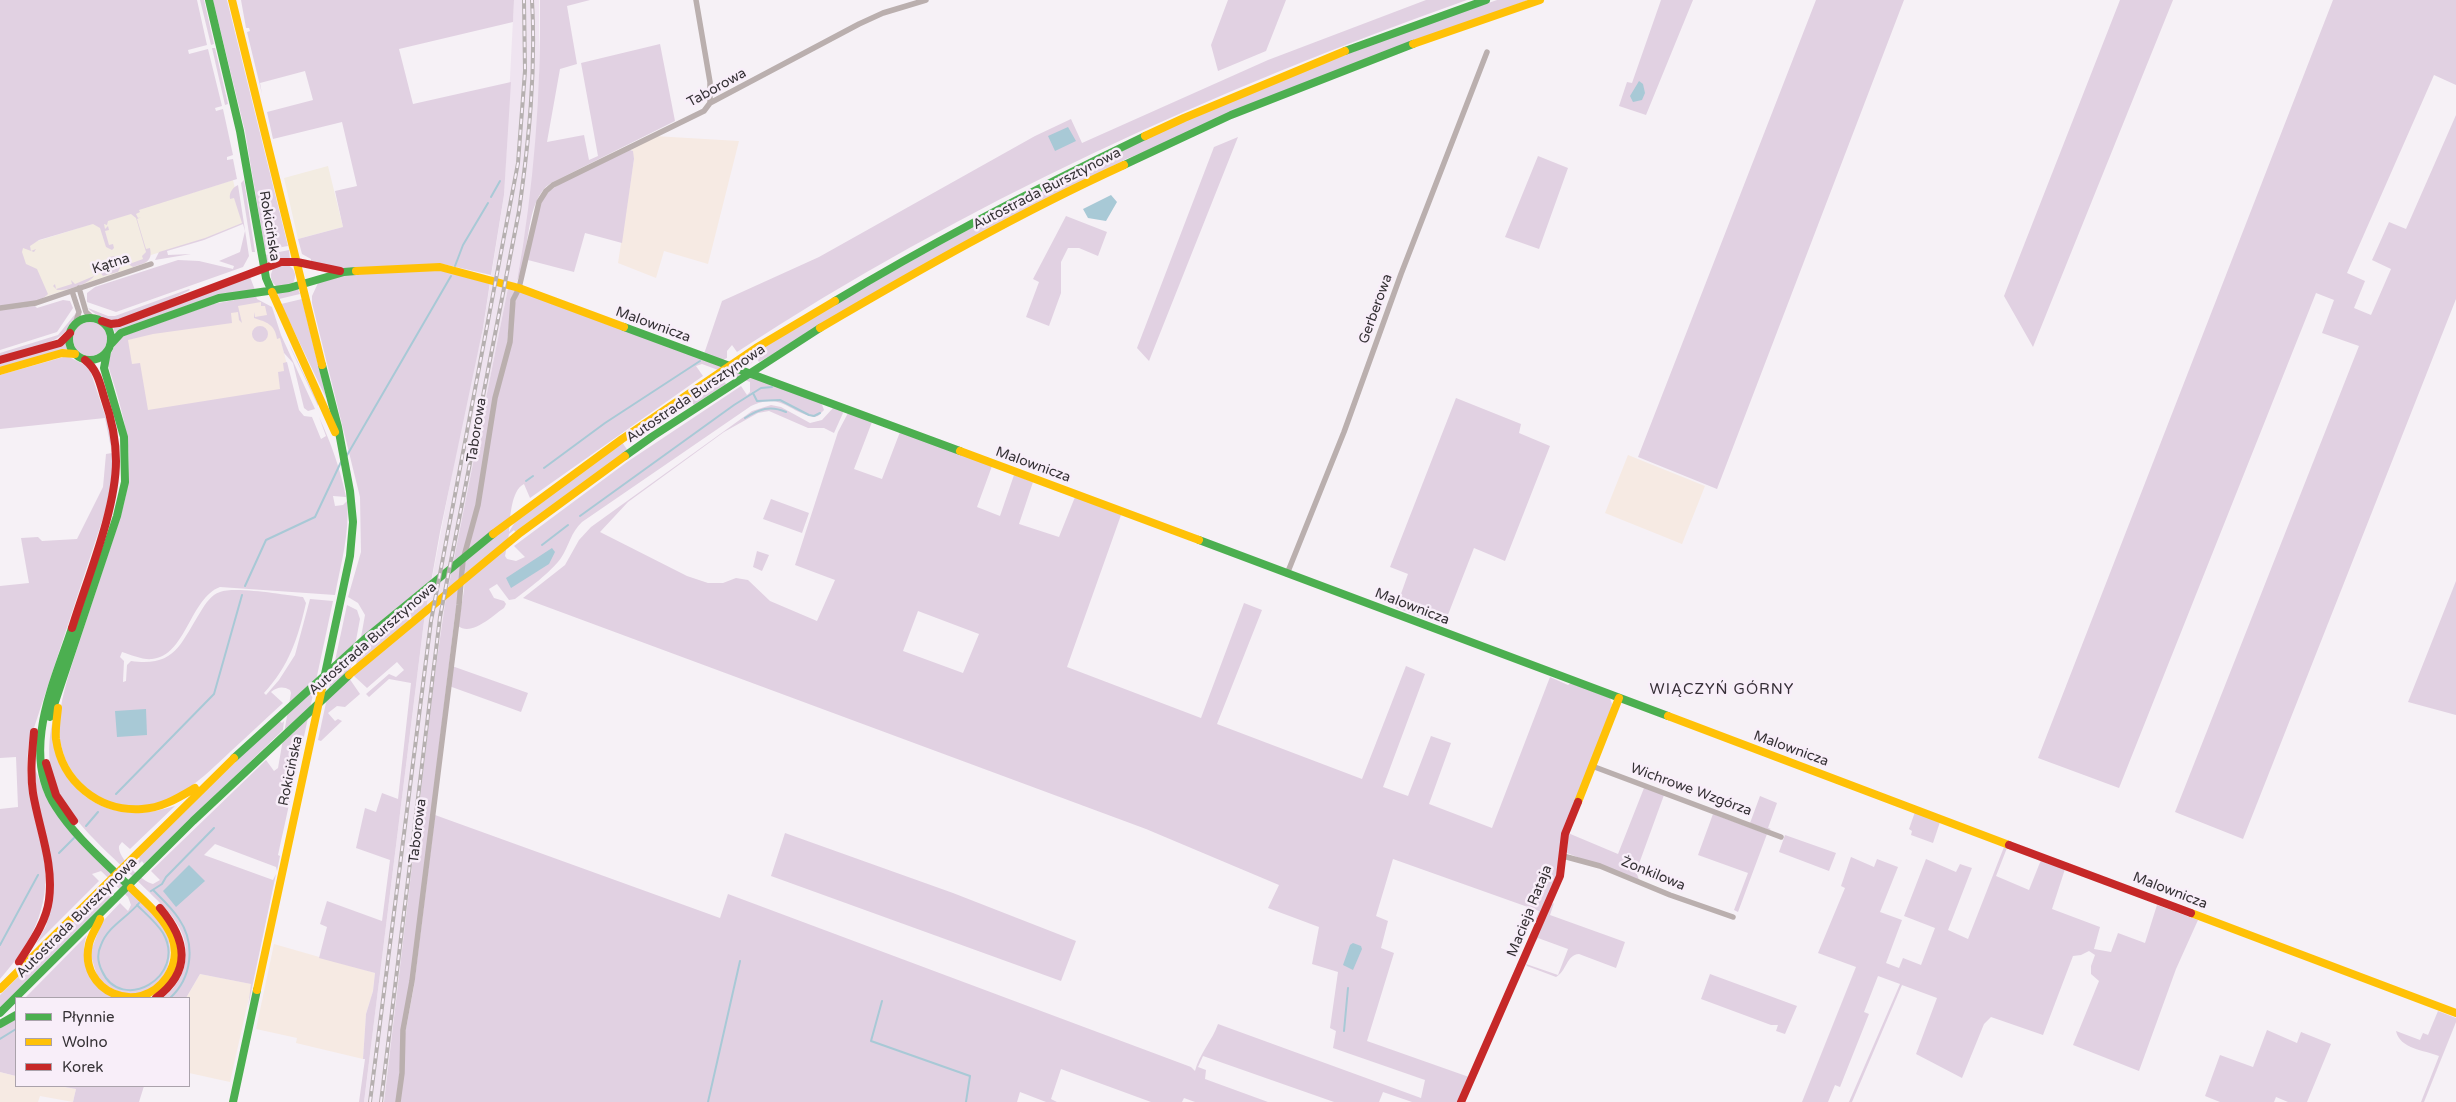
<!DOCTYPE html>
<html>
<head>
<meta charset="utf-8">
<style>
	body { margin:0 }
	#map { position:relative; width:2456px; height:1102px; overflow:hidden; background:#f6f1f6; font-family:"Varela Round",sans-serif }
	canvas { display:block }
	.legend { position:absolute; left:15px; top:997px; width:175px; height:90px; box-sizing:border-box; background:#f8eef9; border:1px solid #aaa2ab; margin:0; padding:6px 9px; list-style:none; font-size:15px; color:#353135 }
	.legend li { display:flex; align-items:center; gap:10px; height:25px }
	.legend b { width:25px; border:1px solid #aaa2ab }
</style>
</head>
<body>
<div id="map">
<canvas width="2456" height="1102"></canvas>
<ul class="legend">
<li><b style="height:6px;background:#4caf50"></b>Płynnie</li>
<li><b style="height:6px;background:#ffc107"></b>Wolno</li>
<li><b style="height:6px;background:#c62828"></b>Korek</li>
</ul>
</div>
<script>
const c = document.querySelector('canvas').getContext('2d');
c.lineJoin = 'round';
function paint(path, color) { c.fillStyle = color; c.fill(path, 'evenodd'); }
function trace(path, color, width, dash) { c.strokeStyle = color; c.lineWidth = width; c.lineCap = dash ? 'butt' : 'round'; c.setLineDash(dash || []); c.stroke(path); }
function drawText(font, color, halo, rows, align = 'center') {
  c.font = font + ' "Varela Round",sans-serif'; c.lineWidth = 5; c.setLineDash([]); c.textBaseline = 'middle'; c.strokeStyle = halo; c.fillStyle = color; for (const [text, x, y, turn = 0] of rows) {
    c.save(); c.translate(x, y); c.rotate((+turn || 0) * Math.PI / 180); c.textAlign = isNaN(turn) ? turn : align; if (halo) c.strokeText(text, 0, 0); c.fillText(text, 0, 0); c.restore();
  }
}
paint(new Path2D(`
	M 328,166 L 343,227 L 298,239 L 284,178 Z
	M 233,180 L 243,223 L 204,239 L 151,255 L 146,263 L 36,300 L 18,247 Z`), '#f3ece2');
paint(new Path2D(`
	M 654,136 L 739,141 L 708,264 L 664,251 L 656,278 L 618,263 L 634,159 L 631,147 Z
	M 255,298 L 273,310 L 294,392 L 133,416 L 122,342 Z
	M 1628,455 L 1705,486 L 1682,544 L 1605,513 Z
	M 274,944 L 375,973 L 373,991 L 366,1014 L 363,1059 L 296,1043 L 297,1038 L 256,1029 Z
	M 200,974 L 252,984 L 230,1082 L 189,1073 L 189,998 L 186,998 Z
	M 0,1072 L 16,1076 L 16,1086 L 59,1086 L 76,1089 L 73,1102 L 40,1096 L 38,1102 L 0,1102 Z`), '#f6eae3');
paint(new Path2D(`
	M 514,0 L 539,0 L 539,109 L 533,185 L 517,281 L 515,290 L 508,289 L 445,604 L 434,680 L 384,1102 L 364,1102 L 424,621 L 464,410 L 483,328 L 504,195 Z`), '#efe4f0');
paint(new Path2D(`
	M 0,0 L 197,0 L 207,45 L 188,50 L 189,54 L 208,49 L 222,106 L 215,108 L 216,111 L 223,109 L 233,155 L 227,157 L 227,160 L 233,159 L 237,179 L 139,210 L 140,212 L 136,214 L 138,218 L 141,217 L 137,219 L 146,249 L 150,248 C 153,262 145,263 133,267 L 128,264 L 129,259 L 132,263 L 143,259 L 142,256 L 146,252 L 136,218 L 131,214 L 108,221 L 107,225 L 104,224 L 105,229 L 108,226 L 109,230 L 105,231 L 109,245 L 113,244 L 114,248 L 112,250 L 106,247 L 100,228 L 93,224 L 39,240 L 30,246 L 31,251 L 36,249 L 34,252 L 23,248 L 22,252 L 26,264 L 37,269 L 48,294 C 38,305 14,304 0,306 Z
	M 200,0 L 204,0 L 214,44 L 211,45 Z
	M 213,0 L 227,0 L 288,246 L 265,250 L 245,131 Z
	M 241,0 L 514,0 L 513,22 L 399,49 L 413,104 L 511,82 L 504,195 L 491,275 L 443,264 L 346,269 L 311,263 L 311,259 L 302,254 L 298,239 L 343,227 L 335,191 L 357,186 L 342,122 L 273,139 L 267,112 L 313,100 L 305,71 L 260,83 L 262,94 L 247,32 L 250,31 L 249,28 L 246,28 Z
	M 540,0 L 590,0 L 567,6 L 577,64 L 560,69 L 547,142 L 584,135 L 589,160 L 598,156 L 581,63 L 660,44 L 675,121 L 551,183 C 524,200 531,254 517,281 C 534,187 541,95 540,0 Z
	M 1228,0 L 1286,0 L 1266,51 L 1218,71 L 1211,45 Z
	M 1426,0 L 1467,0 C 1212,90 963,204 737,352 L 732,345 L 727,351 L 727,358 L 723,360 L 704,354 L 722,301 L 819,257 L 1035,136 L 1071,119 L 1082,143 L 1268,60 Z
	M 1497,0 L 1528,0 L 1126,159 L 759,362 L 757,359 L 749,365 L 745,363 L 755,358 L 753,354 C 872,281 994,213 1120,152 C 1241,92 1370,44 1497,0 Z
	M 1661,0 L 1693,0 L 1646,115 L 1619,106 L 1627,82 L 1632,83 Z
	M 1816,0 L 1904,0 L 1717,489 L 1638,457 Z
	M 2120,0 L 2173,0 L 2033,347 L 2004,296 Z
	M 2333,0 L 2456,0 L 2456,85 L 2434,75 L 2347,273 L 2365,281 L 2354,308 L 2371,315 L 2391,269 L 2372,260 L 2389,222 L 2406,229 L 2456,115 L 2456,299 L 2243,839 L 2175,812 L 2359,346 L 2322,333 L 2334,300 L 2316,293 L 2119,788 L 2038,758 Z
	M 212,48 L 215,48 L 228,104 L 225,105 Z
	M 1238,137 L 1149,361 L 1137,348 L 1214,147 Z
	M 630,150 L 633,151 L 634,159 L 622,243 L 585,233 L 574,272 L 528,260 C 531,243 534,210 545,196 C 556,181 611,159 630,150 Z
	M 1538,156 L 1568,168 L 1539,249 L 1505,237 Z
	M 244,180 L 255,252 L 252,252 L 241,183 Z
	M 238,185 L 249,256 L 243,267 L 116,312 L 87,302 L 87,293 L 95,287 L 178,260 L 199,261 L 233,269 L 234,266 L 219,261 L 240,252 L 245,231 L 243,224 L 204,240 L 167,251 L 168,255 L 191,254 L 155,260 L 159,252 L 205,238 L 242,223 L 234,198 L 230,199 C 229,193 232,188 238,185 Z
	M 1066,216 L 1107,232 L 1098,256 L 1079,248 L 1068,248 L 1061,262 L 1061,293 L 1049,326 L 1026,317 L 1039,282 L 1033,279 Z
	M 289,250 L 290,259 L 267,262 L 265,255 Z
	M 115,256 L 113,260 L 120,268 L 118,272 L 103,276 L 100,272 L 101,268 L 106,271 L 109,266 L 105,263 L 109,257 Z
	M271 276a12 12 0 1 1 24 0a12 12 0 1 1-24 0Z
	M 440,269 L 490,282 L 483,328 L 440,532 L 424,621 L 364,1102 L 359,1102 L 365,1059 L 363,1059 L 366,1014 L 373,991 L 375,973 L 319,958 L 327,927 L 320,924 L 327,901 L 382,921 L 390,860 L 356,848 L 365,808 L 376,812 L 382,793 L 398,799 L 411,683 L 389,679 L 369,697 L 366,694 L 389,674 L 396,677 L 404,670 L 397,662 L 367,688 L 354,676 L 365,615 L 358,603 L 348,597 L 361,552 L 360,497 L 312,303 L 312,296 L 318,283 L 343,275 Z
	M 94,276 C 89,284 67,291 57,290 L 53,286 L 55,284 L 56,289 L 72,284 L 71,280 L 75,284 Z
	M 250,277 L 255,290 L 115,333 L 113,327 Z
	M 508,288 L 515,290 L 512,297 L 507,343 L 455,615 L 396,1102 L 384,1102 L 434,680 L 445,604 Z
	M 189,289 L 190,290 C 178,297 124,321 112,320 C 106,320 92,313 88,308 L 108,316 L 115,316 Z
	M 298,289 L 300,294 L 279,299 L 278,293 Z
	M 519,291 L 821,402 L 824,410 L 818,416 L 814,417 C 787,412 782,392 751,406 L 582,522 C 571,532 569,546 561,558 C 551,572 527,590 515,599 L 509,600 L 497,584 L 489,589 L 494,598 L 504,601 L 506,604 L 504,608 C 493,615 472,637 458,626 L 459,621 L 464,590 L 465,563 L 514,306 ZM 702,364 L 750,382 L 750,392 L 747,395 L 741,386 L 627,462 L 514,546 L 525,557 L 516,561 L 507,559 L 505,556 L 509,534 L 514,530 L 516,533 L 628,451 L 622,442 L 516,520 L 509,532 C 510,519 511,490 524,484 L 530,498 L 703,376 L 696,366 Z
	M 256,296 L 257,299 L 272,307 L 281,335 L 315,409 L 308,411 L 304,408 L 293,363 L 284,353 L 280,338 L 277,339 C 275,324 266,322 254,318 L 254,312 L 255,317 L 267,315 L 265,306 L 261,306 L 261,302 L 238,306 L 242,323 L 239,320 L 238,312 L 231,313 L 232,323 L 153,334 L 128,340 L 132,364 L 140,363 L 148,410 L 280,389 L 278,372 L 284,371 L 283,363 L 287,362 L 299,410 L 304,416 L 312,417 L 321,439 L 326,436 L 319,417 C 331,443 340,468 346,497 L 333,496 L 335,506 L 343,505 L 347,501 C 350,533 341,563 335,595 L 220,587 C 190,598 186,656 152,659 C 143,660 131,655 122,652 L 120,657 L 124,661 L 123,682 L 126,681 L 127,665 L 131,661 C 176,667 180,644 201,611 C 206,603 211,595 220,592 C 235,586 285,595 303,597 L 306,603 C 298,638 289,666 264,693 L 266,695 L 279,680 L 295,655 L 310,599 L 333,601 C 315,686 295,779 278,855 L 280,856 L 277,871 L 276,867 L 215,844 L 204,855 L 273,880 L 276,874 L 248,1007 L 251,984 L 200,974 L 186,998 L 163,998 C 185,981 193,952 179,927 C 172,914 160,903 149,892 C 124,867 76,827 61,797 C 47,772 47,746 53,719 C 52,793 108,828 175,806 L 130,849 L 122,842 L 119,846 C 117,857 142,882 153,884 L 160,880 L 151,871 L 266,760 L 274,771 L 278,768 L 291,693 L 290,690 C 283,686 277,687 271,692 L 283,703 C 265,719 248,736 230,752 C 197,783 156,825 106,801 C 78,787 60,761 59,729 C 59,703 68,677 76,652 C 87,618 99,583 110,548 C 117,527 125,505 128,483 C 133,441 120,404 108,365 C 109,355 115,343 123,336 L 213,304 Z
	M 302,299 L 326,397 L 326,398 L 281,304 Z
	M 63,300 L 70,301 L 73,308 L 57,332 L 0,350 L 0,310 L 35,306 L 37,308 Z
	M 76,313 C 69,345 27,349 0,357 L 0,353 L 58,335 Z
	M73 339a17 17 0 1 1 34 0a17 17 0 1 1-34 0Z
	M252 334a8 8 0 1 1 16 0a8 8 0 1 1-16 0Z
	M 65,343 L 67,349 L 0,368 L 0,364 Z
	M 289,344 L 318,403 L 318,406 L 291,349 Z
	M 67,356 L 89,367 L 111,433 L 113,474 L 106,509 L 29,743 C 23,781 34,812 42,848 C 54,900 34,941 0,979 L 0,809 L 18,807 L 16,757 L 0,758 L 0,586 L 29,583 L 21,538 L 38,537 L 42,541 L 77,539 L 103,487 L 106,454 L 112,453 L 105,418 L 0,429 L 0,375 Z
	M 727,375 L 730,377 L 724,381 L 726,384 L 694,405 L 688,397 L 718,377 L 720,380 Z
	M 1456,398 L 1521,424 L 1519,433 L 1550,446 L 1505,561 L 1474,548 L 1444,625 L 1396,608 L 1408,574 L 1390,567 Z
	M 771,405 L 781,407 L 810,423 L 822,420 L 833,408 L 842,410 L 843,413 L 834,433 L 824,428 L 808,428 L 769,411 L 758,413 L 724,432 L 628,502 L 600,532 L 687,576 L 708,583 L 723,583 L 736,578 L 748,580 L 770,601 L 817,621 L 835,580 L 795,565 L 838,432 L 848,413 L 872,422 L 854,469 L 882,479 L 900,432 L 992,466 L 977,507 L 1000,516 L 1014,475 L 1033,482 L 1019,524 L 1059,537 L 1075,497 L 1121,515 L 1067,667 L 1201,718 L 1244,603 L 1262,610 L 1217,724 L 1362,779 L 1406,666 L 1425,674 L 1383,787 L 1408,796 L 1431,736 L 1451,743 L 1429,804 L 1492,828 L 1550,677 L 1568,685 L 1571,683 L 1610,698 L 1612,704 L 1610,713 L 1567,823 L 1560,869 L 1537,924 L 1534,923 L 1539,911 L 1393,859 L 1376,916 L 1388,921 L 1381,948 L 1394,953 L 1367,1041 L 1469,1077 L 1458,1102 L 1412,1102 L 1383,1092 L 1379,1102 L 1334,1102 L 1203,1056 L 1198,1067 L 1206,1070 L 1205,1079 L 1268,1102 L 1195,1102 L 1184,1098 L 1182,1102 L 1151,1102 L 1061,1069 L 1051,1099 L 1057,1102 L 1046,1102 L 1020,1092 L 1017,1102 L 400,1102 L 404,1039 L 414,986 L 435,815 L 720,918 L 728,894 L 1191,1067 L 1195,1071 C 1199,1054 1212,1041 1218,1024 L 1421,1098 L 1425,1080 L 1333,1048 L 1336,1031 L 1330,1028 L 1338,972 L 1312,964 L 1319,927 L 1268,908 L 1279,885 L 1146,829 L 523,598 L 565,565 L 579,540 L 591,527 L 752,411 ZM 918,611 L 979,634 L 963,673 L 903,651 Z
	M 771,499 L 809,513 L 802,533 L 763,519 Z
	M 757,551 L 769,555 L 762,571 L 753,567 Z
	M 2456,581 L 2456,715 L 2408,702 Z
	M 347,605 L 357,610 L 360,619 L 349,678 L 360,694 L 345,707 L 337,706 L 328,713 L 335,721 L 338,719 L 342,721 L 321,741 L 318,740 Z
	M 452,666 L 528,693 L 521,712 L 449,686 Z
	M 279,720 L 282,723 L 284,721 L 283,730 L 144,864 L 142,861 L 138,865 L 136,863 L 140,859 L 137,856 Z
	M 33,763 L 45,795 L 153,915 C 158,920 164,927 167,934 C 181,974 145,1011 108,986 C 106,984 101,982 99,979 C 95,972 93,961 90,953 L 102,922 L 120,903 L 128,911 L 131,905 L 128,897 L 101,871 L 92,874 L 99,881 L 36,944 L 46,926 L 52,903 Z
	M 1644,788 L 1664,795 L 1636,872 L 1640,882 L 1567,853 L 1568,833 L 1618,854 Z
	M 1760,796 L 1777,803 L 1768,828 L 1771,829 L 1769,830 L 1750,823 Z
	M 1915,812 L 1940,822 L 1933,843 L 1911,835 L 1912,831 L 1909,829 Z
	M 1713,814 L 1767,834 L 1738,912 L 1734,910 L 1748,873 L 1698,855 Z
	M 785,833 L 953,893 L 1076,941 L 1061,981 L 771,876 Z
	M 1785,835 L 1836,853 L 1829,871 L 1779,852 Z
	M 2004,847 L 2007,848 L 1996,876 L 2029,890 L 2041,860 L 2065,869 L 2052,909 L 2100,927 L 2094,949 L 2111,952 L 2118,933 L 2145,943 L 2157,905 L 2198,920 L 2176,969 L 2139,1071 L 2073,1045 L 2099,981 L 2091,974 L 2091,966 L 2095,955 L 2089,951 L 2081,955 L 2073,956 L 2043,1035 L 1991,1017 L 1984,1024 L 1962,1078 L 1916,1054 L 1937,998 L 1902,985 L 1852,1102 L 1849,1102 L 1900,984 L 1878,976 L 1864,1012 L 1869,1014 L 1840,1087 L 1835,1085 L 1828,1102 L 1802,1102 L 1856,967 L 1818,953 L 1845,888 L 1841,886 L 1851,857 L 1874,867 L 1877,859 L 1898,867 L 1880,912 L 1902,920 L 1886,963 L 1899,968 L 1903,958 L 1921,965 L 1935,928 L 1904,916 L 1926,859 L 1956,872 L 1960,864 L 1972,868 L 1948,930 L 1968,939 Z
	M 112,887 L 114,888 L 109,894 L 111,897 L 0,1008 L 0,995 L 104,890 L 107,892 Z
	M 1554,903 L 1550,915 L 1625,942 L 1616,968 L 1579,954 C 1566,955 1567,971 1556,977 L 1527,966 L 1525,962 L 1532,951 L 1526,964 L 1558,975 L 1568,949 L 1538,938 L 1533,946 L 1551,905 Z
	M 87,935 C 76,963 98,979 116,998 L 25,998 Z
	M 1710,974 L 1797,1006 L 1785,1034 L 1776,1031 L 1778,1025 L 1771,1025 L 1701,999 Z
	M 2438,1011 L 2456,1018 L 2456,1022 L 2424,1102 L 2421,1102 L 2439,1056 C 2424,1050 2400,1049 2396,1031 L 2420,1040 L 2423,1033 L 2428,1035 Z
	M 16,1019 L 16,1076 L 0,1072 L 0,1028 Z
	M 2267,1030 L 2297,1043 L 2301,1032 L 2331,1044 L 2307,1102 L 2288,1102 L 2276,1097 L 2274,1102 L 2220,1102 L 2205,1096 L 2220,1055 L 2253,1067 Z
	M 59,1086 L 144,1086 L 139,1102 L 73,1102 L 76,1089 Z`), '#e1d1e2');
paint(new Path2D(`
	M 1639,81 L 1643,84 L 1645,93 L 1642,100 L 1633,102 L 1630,96 Z
	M 1068,127 L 1076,141 L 1055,151 L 1048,136 Z
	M 1111,195 L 1117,202 L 1106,221 L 1088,218 L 1083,209 Z
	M 552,548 L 555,552 L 549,564 L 511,588 L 506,578 Z
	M 146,709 L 147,735 L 117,737 L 115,711 Z
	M 189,865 L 205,881 L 176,907 L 163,891 Z
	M 1353,943 L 1361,946 L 1362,949 L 1353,970 L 1343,965 L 1350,945 Z`), '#a8c9d6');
trace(new Path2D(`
	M 491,197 L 500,181
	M 455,266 L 463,245 L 488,203
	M 753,393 L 757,401 L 780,400 L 809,415 L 814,416 L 820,413
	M 745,418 C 759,409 770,405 786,412
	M 346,457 L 451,276
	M 544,468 L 605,423 L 700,361
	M 526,481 L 533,476
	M 580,516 L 734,405 L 761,388 L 772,387
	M 542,545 L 568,525
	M 245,586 L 266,540 L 315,517 L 341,462
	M 116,794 L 214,694 L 242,595
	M 86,826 L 98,812
	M 59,853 L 74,838
	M 153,890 C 162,899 172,908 179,919 C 196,944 192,978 170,998
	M 151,891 L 162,884 L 166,877 L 214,828
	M 137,905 C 146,914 156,922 163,933 C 188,977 121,1014 102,971 C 98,963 97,953 101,945 C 108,926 127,918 139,903
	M 0,945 L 38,875
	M 882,1001 L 871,1041 L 970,1076 L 966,1102
	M 1344,1031 L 1348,988
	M 0,1039 L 16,1029
	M 708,1102 L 740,961`), '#a8c9d6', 2);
trace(new Path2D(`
	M 696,0 L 710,82 L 710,103
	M 79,288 L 86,312 L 93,318
	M 72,291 L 79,312 L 75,324
	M 0,308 L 36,303 L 151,264
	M 1287,574 L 1344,432 L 1401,274 L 1487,52
	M 1592,766 L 1781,837
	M 1563,856 L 1600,866 L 1670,895 L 1733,917
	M 398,1102 L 402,1073 L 403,1030 L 412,981 L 459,605 L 463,560 L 478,505 L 495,398 L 510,342 L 513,300 L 519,288 L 539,202 L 546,191 L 553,185 L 704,111 L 710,103 L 859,24 L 883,13 L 926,0`), '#baafae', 5.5);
trace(new Path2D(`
	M 209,0 L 240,131 L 266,278 L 272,292
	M 1345,51 L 1486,0
	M 1124,165 L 1231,115 L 1413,44
	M 835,301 C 936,240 1039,187 1145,136
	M69 339a21 21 0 1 1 42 0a21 21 0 1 1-42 0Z
	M 624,327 L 960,451
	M 111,344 L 121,333 L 219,298 L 289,288 L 344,272 L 356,271
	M 625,456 L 653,436 L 820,328
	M 1199,540 L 1668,716
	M 72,628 C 54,683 20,752 56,807 C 75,837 105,862 131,888
	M 322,688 L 350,556 L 353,522 L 350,491 L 338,427 L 322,365
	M 50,717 L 117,516 L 125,482 L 124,437 L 104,368 L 107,352
	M 234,758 L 366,638 L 493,534
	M 0,1013 L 193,821 L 349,675
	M 0,1024 L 16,1015
	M 233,1102 L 257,990`), '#4caf50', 8);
trace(new Path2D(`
	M 232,0 L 322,365
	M 1413,44 L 1540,0
	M 1145,136 L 1184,118 L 1345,51
	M 356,271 L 440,267 L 519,288 L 624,327
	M 272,292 L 335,432
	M 820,328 C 919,270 1019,213 1124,165
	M 0,371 L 62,353 L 75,354
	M 960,451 L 1199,540
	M 493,534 L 622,439 L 756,348 L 835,301
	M 349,675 L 520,533 L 625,456
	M 58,708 C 57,718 55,729 56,739 C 62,782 99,812 142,809 C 162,808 178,798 195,788
	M 1668,716 L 2009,845
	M 1578,802 L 1619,698
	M 2191,913 L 2456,1013
	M 100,919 C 97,927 91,935 89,944 C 78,991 139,1018 167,977 C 175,965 177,951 172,937 C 164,917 145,902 131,888
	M 0,989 L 234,758
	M 257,990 L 322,688`), '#ffc107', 8);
trace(new Path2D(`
	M 102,321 L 111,324 L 119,323 L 281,262 L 297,262 L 340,271
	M 0,360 L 60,343 L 70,333
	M 72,628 C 87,579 116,510 116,461 C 116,439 111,417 104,397 C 100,383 97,369 85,360
	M 46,763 L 56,795 L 74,821
	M 2009,845 L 2191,913
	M 19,962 C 31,943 46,923 49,900 C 54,863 39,829 33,793 C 30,773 32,753 34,732
	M 156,998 C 192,971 187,940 160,908
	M 1461,1102 L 1560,876 L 1565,834 L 1578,802`), '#c62828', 8);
const rail = new Path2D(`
	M 370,1102 L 431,621 L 518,163 L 525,71 L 524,0
	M 381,1102 L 440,617 L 519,211 C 529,140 536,71 532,0`);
trace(rail, '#b6b0b0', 4);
trace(rail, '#f8eef9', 2, [5.5]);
drawText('14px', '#353135', '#f8eef9', [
	["Taborowa",717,88,-29],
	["Autostrada Bursztynowa",1047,189,-27],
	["Rokicińska",269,226,81],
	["Kątna",111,264,-18],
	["Gerberowa",1376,309,-70],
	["Malownicza",653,325,20],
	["Autostrada Bursztynowa",696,394,-34],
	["Taborowa",477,430,-81],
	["Malownicza",1033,465,20],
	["Malownicza",1412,607,21],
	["Autostrada Bursztynowa",373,639,-41],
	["Malownicza",1791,749,20],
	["Rokicińska",291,771,-78],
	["Wichrowe Wzgórza",1691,790,20],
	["Taborowa",418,831,-83],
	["Żonkilowa",1653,874,22],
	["Malownicza",2170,891,21],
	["Macieja Rataja",1530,911,-68],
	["Autostrada Bursztynowa",77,918,-45]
]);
c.letterSpacing = '1px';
drawText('15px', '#362f37', '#f8eef9', [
	["WIĄCZYŃ GÓRNY",1722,690]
]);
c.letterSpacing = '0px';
</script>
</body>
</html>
